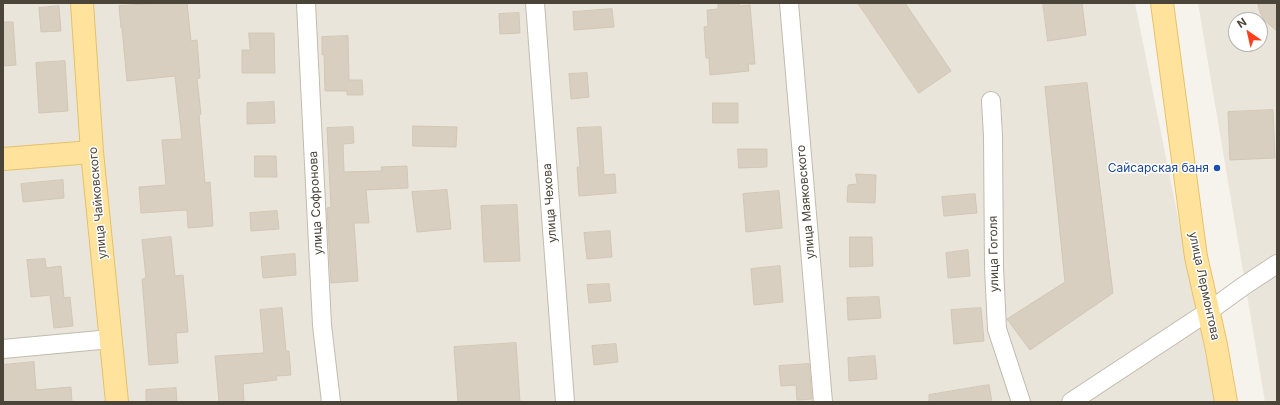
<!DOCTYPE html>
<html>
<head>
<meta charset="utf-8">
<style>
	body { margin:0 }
	#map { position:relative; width:1280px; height:405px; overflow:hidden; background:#f6f3ec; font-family:Inter,sans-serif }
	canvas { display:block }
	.frame { position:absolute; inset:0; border:4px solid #4b4439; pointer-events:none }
	.north { position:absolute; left:1228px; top:12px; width:40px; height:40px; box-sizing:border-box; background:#fff; border:1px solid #b7b4b0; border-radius:50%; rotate:326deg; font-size:11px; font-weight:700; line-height:16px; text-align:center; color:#4b4439 }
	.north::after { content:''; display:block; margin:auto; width:14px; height:18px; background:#fc3f1d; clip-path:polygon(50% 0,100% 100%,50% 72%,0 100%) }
</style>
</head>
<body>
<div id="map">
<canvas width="1280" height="405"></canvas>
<div class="frame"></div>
<div class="north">N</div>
</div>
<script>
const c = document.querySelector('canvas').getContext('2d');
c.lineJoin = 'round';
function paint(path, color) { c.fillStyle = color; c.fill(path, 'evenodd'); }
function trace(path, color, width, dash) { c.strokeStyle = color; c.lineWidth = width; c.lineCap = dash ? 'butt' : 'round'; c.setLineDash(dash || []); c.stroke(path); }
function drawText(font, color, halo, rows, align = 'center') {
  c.font = font + ' Inter,sans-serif'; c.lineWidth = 3; c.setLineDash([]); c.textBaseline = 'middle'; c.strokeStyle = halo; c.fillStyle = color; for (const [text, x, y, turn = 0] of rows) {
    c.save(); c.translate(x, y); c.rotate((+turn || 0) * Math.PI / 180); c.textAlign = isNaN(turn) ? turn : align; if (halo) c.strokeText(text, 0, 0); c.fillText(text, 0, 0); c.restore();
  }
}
paint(new Path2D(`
	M 3,3 L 1135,3 L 1215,402 L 3,402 Z
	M 1198,3 L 1277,3 L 1277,402 L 1265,402 ZM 1236,20 L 1260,20 L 1260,44 L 1236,44 Z`), '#eae5da');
const building = new Path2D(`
	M 163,3 L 187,3 L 191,41 L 197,40 L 200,78 L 197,79 L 201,114 L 199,115 L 205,183 L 210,182 L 213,226 L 188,228 L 187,210 L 141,213 L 139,187 L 166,185 L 162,140 L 182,139 L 175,76 L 127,81 L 122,28 L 121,28 L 119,6 Z
	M 739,3 L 739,6 L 750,5 L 755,64 L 748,64 L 749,71 L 710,75 L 709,58 L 706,58 L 704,27 L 708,26 L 707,10 L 718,9 L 718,4 Z
	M 858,3 L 905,3 L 951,71 L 919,93 Z
	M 1043,3 L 1082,3 L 1086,35 L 1048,41 Z
	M 1258,3 L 1277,3 L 1277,31 L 1264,20 L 1260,12 Z
	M 59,6 L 61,31 L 41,32 L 39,8 Z
	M 612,9 L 614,27 L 574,30 L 573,12 Z
	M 519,13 L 520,33 L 500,34 L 499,14 Z
	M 3,22 L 13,22 L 16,65 L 3,66 Z
	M 249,33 L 274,33 L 275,73 L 242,73 L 242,50 L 250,50 Z
	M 348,36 L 349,80 L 362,80 L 363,95 L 347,95 L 347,91 L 325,91 L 324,54 L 322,55 L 322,37 Z
	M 65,61 L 68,111 L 39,113 L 36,63 Z
	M 587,73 L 589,97 L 571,99 L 569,74 Z
	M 1087,83 L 1113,293 L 1030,350 L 1007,319 L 1065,282 L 1045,87 Z
	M 274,102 L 275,123 L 247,124 L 247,103 Z
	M 713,103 L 738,103 L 738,123 L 713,123 Z
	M 1273,110 L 1275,158 L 1230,160 L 1228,112 Z
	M 413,126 L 457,127 L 456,147 L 413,146 Z
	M 353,127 L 354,143 L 343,144 L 344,172 L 382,171 L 381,167 L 407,166 L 408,188 L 366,190 L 369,223 L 354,223 L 358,281 L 331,283 L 327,208 L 331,207 L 327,128 Z
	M 601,127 L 604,175 L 615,174 L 616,193 L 579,196 L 577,167 L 580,167 L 577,128 Z
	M 738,149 L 767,149 L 767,167 L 739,168 Z
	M 255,156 L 276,156 L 277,177 L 255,177 Z
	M 856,174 L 876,175 L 875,203 L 847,202 L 848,185 L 857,184 Z
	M 63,180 L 64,198 L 23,202 L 21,184 Z
	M 447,190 L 451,229 L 417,232 L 412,192 Z
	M 779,191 L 782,228 L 746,232 L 743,194 Z
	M 975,194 L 977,213 L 944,216 L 942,197 Z
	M 517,205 L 520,261 L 484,262 L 481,206 Z
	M 277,211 L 279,229 L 251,231 L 250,213 Z
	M 610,231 L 612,257 L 587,259 L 584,233 Z
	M 171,237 L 175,276 L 183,275 L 188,332 L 176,333 L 178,363 L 149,365 L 142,279 L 146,278 L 142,240 Z
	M 850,237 L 872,237 L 873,266 L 850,267 Z
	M 968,250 L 970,276 L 948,278 L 946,253 Z
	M 295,254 L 296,275 L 263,278 L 261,257 Z
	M 45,259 L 46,268 L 61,266 L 64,298 L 70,297 L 73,326 L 54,328 L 50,295 L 31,297 L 27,260 Z
	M 780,266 L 783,302 L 754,305 L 751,269 Z
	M 609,284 L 611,301 L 589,303 L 587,285 Z
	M 879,297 L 881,318 L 848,320 L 847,298 Z
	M 282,308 L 286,351 L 289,351 L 291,375 L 276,376 L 277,380 L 243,384 L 244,402 L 219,402 L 215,356 L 264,353 L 260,310 Z
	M 981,308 L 984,341 L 954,344 L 951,310 Z
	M 516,343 L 520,402 L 458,402 L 454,347 Z
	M 616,344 L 618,362 L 594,365 L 592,346 Z
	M 875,356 L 877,379 L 849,381 L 848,358 Z
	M 34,362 L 36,390 L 71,387 L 72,402 L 3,402 L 3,365 Z
	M 809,364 L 812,399 L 797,400 L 796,385 L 781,386 L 779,366 Z
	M 989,385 L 992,402 L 929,402 L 929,395 Z
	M 176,388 L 177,402 L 146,402 L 146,390 Z`);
paint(building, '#d8cfc1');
trace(building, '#d3c7b4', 1);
const minor = new Path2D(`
	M 306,3 L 322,325 L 331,402
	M 535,3 L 565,402
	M 789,3 L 823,402
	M 991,101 L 993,136 L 994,268 L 997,329 L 1021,402
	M 3,349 L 111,339
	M 1071,402 L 1209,311 L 1245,285 L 1277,264`);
const major = new Path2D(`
	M 82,3 L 92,152 L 117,402
	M 1162,3 L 1196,257 L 1216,345 L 1226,402
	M 3,159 L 92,152`);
trace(minor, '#c2bbae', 20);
trace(major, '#e6c16a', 24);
trace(minor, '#fff', 18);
trace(major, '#ffe39c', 22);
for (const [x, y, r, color] of [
	[1217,168,4,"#1a4fb4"]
]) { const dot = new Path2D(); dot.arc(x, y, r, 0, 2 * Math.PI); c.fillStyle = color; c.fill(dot); trace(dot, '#fff', 1.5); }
drawText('12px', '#164399', '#fff', [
	["Сайсарская баня",1209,168]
], 'right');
drawText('12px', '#4b4439', '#fff', [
	["улица Маяковского",806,202,-95],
	["улица Чайковского",98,203,-95],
	["улица Софронова",316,203,-93],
	["улица Чехова",550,203,-94],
	["улица Гоголя",994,254,-91],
	["улица Лермонтова",1204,286,78]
]);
</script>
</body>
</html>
